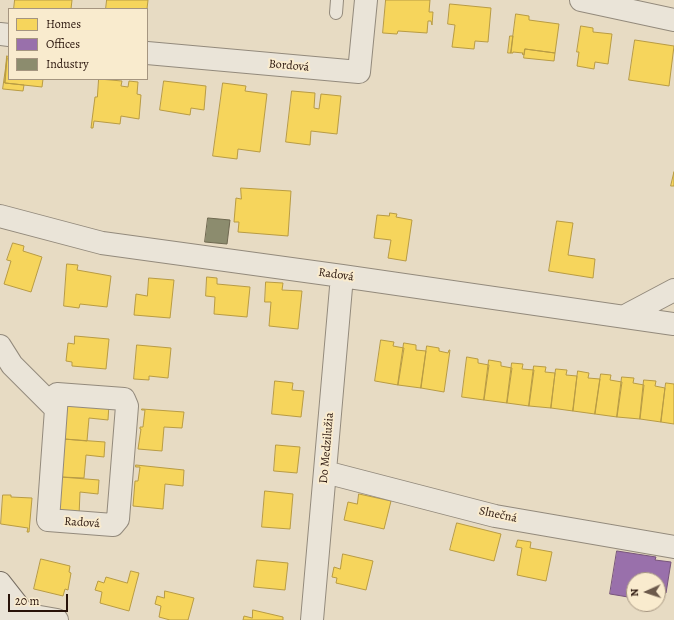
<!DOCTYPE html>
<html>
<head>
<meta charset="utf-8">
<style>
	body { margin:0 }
	#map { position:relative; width:674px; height:620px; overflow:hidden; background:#e7dbc3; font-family:Alegreya,serif }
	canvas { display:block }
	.legend { position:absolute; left:8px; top:8px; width:140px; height:72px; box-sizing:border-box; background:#f9ebce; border:1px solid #a59580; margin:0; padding:5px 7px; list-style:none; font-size:12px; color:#28130a }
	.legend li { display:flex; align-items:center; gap:8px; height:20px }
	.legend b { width:20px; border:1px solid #a59580 }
	.north { position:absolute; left:626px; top:572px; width:40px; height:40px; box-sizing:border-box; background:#f9ebce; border:1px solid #a59580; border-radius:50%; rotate:267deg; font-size:11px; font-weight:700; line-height:16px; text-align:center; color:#28130a }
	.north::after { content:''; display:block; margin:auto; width:14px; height:18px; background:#6b594b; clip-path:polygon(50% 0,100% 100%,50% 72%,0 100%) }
	.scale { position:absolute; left:8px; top:594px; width:60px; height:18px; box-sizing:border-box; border:2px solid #28130a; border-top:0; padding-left:5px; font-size:12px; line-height:14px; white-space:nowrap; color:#28130a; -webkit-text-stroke:3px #f9ebce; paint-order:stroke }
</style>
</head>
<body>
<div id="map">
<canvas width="674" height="620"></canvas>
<ul class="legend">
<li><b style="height:11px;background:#f6d55c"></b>Homes</li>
<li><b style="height:11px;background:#9970ab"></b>Offices</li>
<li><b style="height:11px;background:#8c8c6e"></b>Industry</li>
</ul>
<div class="north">N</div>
<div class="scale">20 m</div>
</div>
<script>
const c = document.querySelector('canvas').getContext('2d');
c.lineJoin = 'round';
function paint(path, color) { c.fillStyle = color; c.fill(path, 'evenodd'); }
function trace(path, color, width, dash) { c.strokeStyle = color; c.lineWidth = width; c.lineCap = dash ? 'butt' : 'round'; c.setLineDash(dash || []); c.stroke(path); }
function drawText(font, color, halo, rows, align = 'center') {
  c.font = font + ' Alegreya,serif'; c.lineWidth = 4; c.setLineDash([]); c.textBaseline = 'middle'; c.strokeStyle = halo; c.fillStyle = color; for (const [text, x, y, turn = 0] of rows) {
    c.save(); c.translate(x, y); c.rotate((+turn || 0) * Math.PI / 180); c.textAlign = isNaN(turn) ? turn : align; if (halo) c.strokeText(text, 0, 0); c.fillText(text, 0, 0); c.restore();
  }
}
const homes = new Path2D(`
	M 15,0 L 72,0 L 71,9 L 14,9 Z
	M 107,0 L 148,0 L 147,9 L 106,9 Z
	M 386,0 L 430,0 L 429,12 L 433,12 L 432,25 L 431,21 L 428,21 L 427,33 L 398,31 L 397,34 L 383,33 Z
	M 450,4 L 491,8 L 488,42 L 475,41 L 474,49 L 452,47 L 455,25 L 448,24 Z
	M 516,14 L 529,16 L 529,20 L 559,24 L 555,53 L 525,49 L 524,55 L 522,54 L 523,53 L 513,52 L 513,53 L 511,53 Z
	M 581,26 L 593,28 L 593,32 L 612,34 L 608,64 L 595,62 L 594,69 L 577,66 L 579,52 L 577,52 Z
	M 510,36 L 513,36 L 511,53 L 508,53 Z
	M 635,40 L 674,46 L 669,86 L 629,80 Z
	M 525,49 L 555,53 L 554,61 L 524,58 Z
	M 7,56 L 9,57 L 9,79 L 43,79 L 42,87 L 5,83 Z
	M 7,58 L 5,83 L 24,85 L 23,91 L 3,89 Z
	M 99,79 L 122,81 L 121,86 L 128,87 L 129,81 L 138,82 L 137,94 L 141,95 L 139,119 L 121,116 L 120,124 L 94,121 L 93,128 L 91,128 L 95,97 L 97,97 Z
	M 164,81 L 206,86 L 204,110 L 191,108 L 190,115 L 160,110 Z
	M 223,83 L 246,86 L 245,91 L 267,94 L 260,152 L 238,149 L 237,159 L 213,156 Z
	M 292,91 L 315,93 L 314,108 L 319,109 L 321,94 L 341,96 L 337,134 L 311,131 L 310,145 L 286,142 Z
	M 674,172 L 674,186 L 671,186 Z
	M 241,188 L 291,191 L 288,236 L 238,232 L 239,222 L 234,222 L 236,198 L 241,199 Z
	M 390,213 L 397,214 L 396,217 L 412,220 L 406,261 L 388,258 L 391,240 L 374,238 L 377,215 L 389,216 Z
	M 557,221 L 573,223 L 568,255 L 595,259 L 593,278 L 549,271 Z
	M 13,243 L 24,246 L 23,251 L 42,257 L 31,292 L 4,284 L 11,261 L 7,260 Z
	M 67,264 L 78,265 L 77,270 L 111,276 L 107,307 L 80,304 L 79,308 L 64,306 Z
	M 207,277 L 217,278 L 217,284 L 250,287 L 247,317 L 214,314 L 215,297 L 206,296 Z
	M 149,278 L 174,280 L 170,318 L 134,315 L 136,294 L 147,296 Z
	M 266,282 L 283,283 L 282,290 L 302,291 L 298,329 L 269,326 L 271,302 L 265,302 Z
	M 75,336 L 109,339 L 106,369 L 72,366 L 72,362 L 66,361 L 68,343 L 74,344 Z
	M 381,340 L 394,342 L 393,346 L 404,348 L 398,385 L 375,381 Z
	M 404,343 L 416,345 L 416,350 L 426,351 L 421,388 L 398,385 Z
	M 137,345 L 171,348 L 168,378 L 149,376 L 149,380 L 134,379 Z
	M 427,346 L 439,348 L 439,351 L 448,353 L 449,350 L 450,350 L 444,392 L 421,388 Z
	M 467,357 L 478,359 L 478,363 L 489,365 L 484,400 L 462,397 Z
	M 489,360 L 501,362 L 501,366 L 512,368 L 507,403 L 484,400 Z
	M 512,363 L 523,364 L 522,369 L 534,370 L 529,406 L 507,403 Z
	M 534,366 L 546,367 L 545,372 L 555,373 L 551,408 L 529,406 Z
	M 556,369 L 567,370 L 566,375 L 577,376 L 573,411 L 551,408 Z
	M 578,371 L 589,373 L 588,378 L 600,379 L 595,414 L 573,411 Z
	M 601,374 L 611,375 L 610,380 L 622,382 L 617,417 L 595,414 Z
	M 622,377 L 634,378 L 633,383 L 644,385 L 640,419 L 617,417 Z
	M 644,380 L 656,381 L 655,386 L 665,388 L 661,422 L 640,419 Z
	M 275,381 L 293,383 L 292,390 L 304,391 L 301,417 L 272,414 Z
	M 666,383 L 674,384 L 674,424 L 661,422 Z
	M 67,401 L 109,404 L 108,420 L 89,418 L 87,441 L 64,439 Z
	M 142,409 L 184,412 L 182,428 L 164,427 L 162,451 L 138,449 L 141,429 L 140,429 L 140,427 L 143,427 L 145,410 L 142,410 Z
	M 64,439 L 105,442 L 104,457 L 86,455 L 84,478 L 61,477 Z
	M 276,445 L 300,447 L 297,473 L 274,471 Z
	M 136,465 L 184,470 L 183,486 L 165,484 L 163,509 L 133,506 L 135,481 L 138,481 L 140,467 L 136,467 Z
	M 61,477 L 99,480 L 98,494 L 80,492 L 79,516 L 58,514 Z
	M 265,491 L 293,494 L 290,529 L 262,527 Z
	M 359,494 L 391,501 L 384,529 L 344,520 L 348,502 L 357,504 Z
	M 3,495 L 11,495 L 11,497 L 32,498 L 29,532 L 27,532 L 28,528 L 1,524 Z
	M 457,523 L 501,534 L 494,561 L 450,550 Z
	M 518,540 L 531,542 L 530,548 L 552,552 L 546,581 L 517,575 L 522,548 L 516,547 Z
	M 343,554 L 373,561 L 366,590 L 336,583 L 337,578 L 332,577 L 334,567 L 340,569 Z
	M 41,559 L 70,566 L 69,572 L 71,573 L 68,590 L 65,589 L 63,596 L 34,589 Z
	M 257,560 L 288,563 L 285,590 L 254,587 Z
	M 131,571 L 139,573 L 129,611 L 100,603 L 102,592 L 95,590 L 98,581 L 104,583 L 106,577 L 127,583 Z
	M 165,591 L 194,598 L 188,620 L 170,620 L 159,617 L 161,606 L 155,604 L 157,596 L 164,598 Z
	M 253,610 L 283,617 L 283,620 L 243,620 L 244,616 L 252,618 Z`);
paint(homes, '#f6d55c');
trace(homes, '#b89b43', 1);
const offices = new Path2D(`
	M 617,551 L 656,557 L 655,560 L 671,562 L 666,593 L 658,591 L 658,580 L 634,580 L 634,598 L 610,594 Z`);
paint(offices, '#9970ab');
trace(offices, '#77547b', 1);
const industry = new Path2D(`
	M 208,218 L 230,220 L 227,244 L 205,242 Z`);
paint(industry, '#8c8c6e');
trace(industry, '#6e6850', 1);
const lane = new Path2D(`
	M 336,13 L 337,0`);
const street = new Path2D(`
	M 581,0 L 674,20
	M 0,34 L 9,35
	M 147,53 L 359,72 L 366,0
	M 0,216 L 102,243 L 342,276 L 674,324
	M 625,316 L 674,290
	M 0,346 L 12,365 L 56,409 L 48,520 L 113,525 L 118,519 L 127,406 L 124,399 L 57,394 L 56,409
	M 325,472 L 495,516 L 674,547
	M 0,610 L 57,620
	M 312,620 L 342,276`);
const secondary = new Path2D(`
	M 0,583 L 29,620`);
trace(lane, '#938a7c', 14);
trace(street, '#938a7c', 24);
trace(secondary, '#786f63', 24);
trace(lane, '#eae4d8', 12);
trace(street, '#eae4d8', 22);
trace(secondary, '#eae4d8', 22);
drawText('12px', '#28130a', '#f9ebce', [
	["Bordová",289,66,5],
	["Radová",336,275,8],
	["Do Medzilužia",327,448,-85],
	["Slnečná",498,515,12],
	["Radová",82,523,4]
]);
</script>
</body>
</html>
